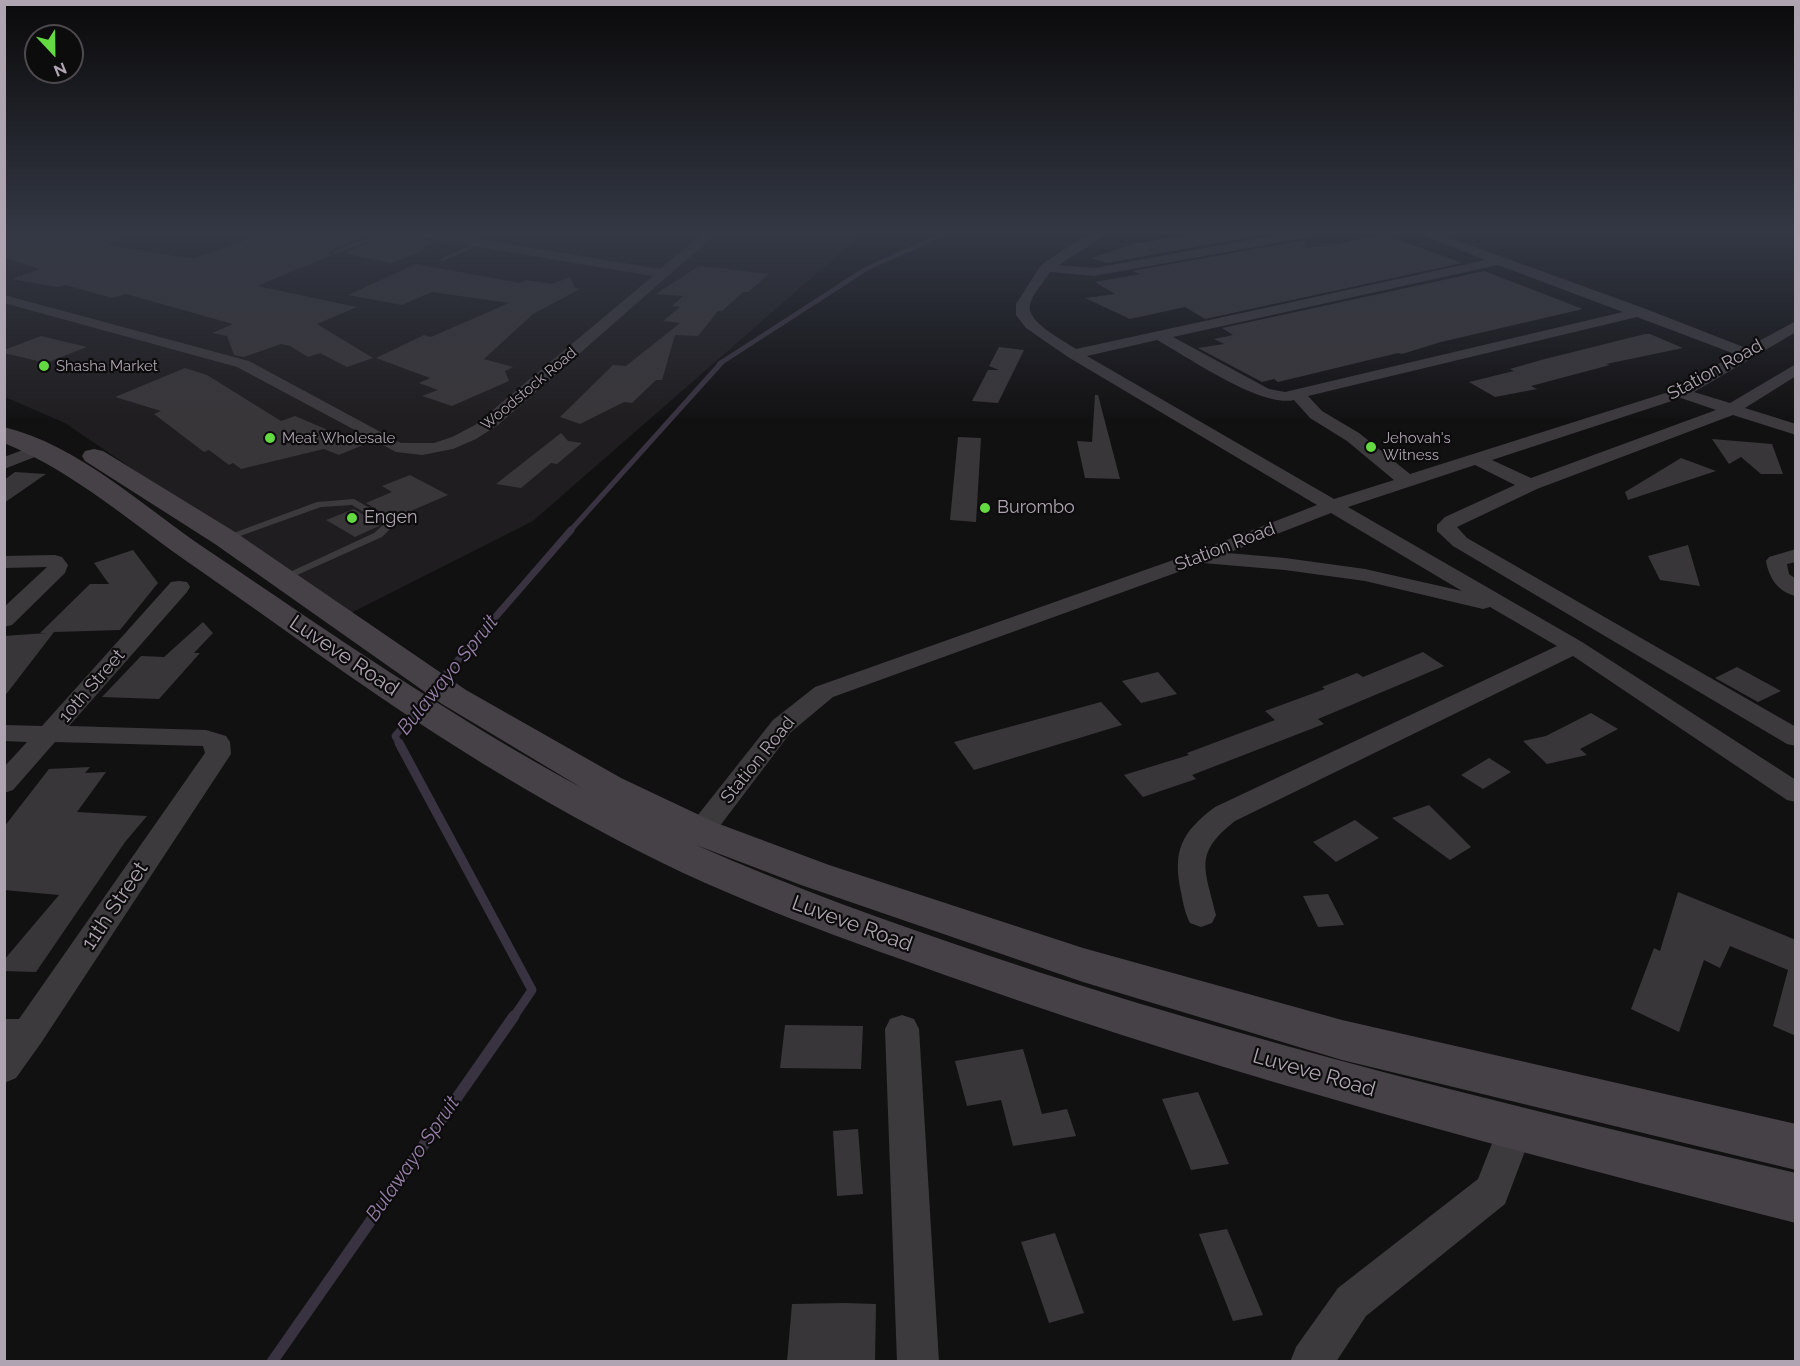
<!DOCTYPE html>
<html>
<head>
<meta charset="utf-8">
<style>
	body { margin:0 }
	#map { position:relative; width:1800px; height:1366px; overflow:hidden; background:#121112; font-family:Raleway,sans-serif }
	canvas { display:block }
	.frame { position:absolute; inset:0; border:6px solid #afa4b1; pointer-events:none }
	.north { position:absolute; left:24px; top:24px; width:60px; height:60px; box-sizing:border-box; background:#0d0c0d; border:2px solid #4e494f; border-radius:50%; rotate:158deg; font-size:16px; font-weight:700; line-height:24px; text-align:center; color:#afa4b1 }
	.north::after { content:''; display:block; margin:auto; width:21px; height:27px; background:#63da41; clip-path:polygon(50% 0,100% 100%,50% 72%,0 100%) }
</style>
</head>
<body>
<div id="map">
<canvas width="1800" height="1366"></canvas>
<div class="frame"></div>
<div class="north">N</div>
</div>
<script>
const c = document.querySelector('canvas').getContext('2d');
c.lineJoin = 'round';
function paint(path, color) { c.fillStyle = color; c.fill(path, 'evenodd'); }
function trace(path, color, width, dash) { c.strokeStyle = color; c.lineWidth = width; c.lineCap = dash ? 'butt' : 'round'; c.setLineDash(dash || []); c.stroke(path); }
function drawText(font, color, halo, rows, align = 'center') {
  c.font = font + ' Raleway,sans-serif'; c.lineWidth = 4.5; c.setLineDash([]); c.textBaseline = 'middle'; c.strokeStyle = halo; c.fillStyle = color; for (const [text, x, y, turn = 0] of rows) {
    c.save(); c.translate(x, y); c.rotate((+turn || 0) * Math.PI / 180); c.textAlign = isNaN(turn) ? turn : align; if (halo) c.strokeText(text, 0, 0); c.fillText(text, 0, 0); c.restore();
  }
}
paint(new Path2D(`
	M 5,232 L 864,232 L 533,521 L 347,615 L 65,423 L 5,397 Z`), '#1f1d1f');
trace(new Path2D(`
	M 719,364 L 866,269 L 948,232`), '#393240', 4.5);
trace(new Path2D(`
	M 570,531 L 722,362`), '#393240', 5);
trace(new Path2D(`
	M 439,682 L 571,530
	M 400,745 L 395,736 L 417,710`), '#393240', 7);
trace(new Path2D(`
	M 399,743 L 532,990 L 513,1018`), '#393240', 9);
trace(new Path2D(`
	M 272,1362 L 514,1016`), '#393240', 11);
paint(new Path2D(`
	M 16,232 L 137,232 L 107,245 L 193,259 L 269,232 L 376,232 L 330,251 L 329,254 L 332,255 L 257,286 L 357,307 L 317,324 L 373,358 L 347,367 L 320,353 L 308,357 L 290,346 L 281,344 L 244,357 L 234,355 L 227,336 L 212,333 L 233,324 L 126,294 L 112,298 L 66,285 L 57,287 L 12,279 L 40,269 L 4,257 L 4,236 Z
	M 393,232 L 404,232 L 412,238 L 436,242 L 422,248 L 428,249 L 391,263 L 344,253 Z
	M 1210,232 L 1279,232 L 1107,263 L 1091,258 L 1133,244 Z
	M 1383,234 L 1462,263 L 1205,319 L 1185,307 L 1130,319 L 1085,298 L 1115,294 L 1095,282 L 1140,274 L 1132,271 L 1305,240 L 1305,248 L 1337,244 Z
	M 416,264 L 520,283 L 526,280 L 552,284 L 570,277 L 575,288 L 580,289 L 533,314 L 484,359 L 513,367 L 505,371 L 509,381 L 452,406 L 422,396 L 438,390 L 419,383 L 430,378 L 376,358 L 424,335 L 431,337 L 509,303 L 432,292 L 402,305 L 348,295 Z
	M 699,266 L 769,274 L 748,292 L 743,292 L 722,311 L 718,311 L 698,336 L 675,335 L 662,380 L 656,380 L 632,403 L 624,402 L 580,424 L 560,417 L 613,365 L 626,366 L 680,323 L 663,321 L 680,307 L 672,306 L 683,296 L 656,294 Z
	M 1484,271 L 1583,309 L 1441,342 L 1402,354 L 1398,353 L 1278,382 L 1274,379 L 1262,382 L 1198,348 L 1224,344 L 1214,339 L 1233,335 L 1222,328 Z
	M 1645,334 L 1650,334 L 1683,348 L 1606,364 L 1610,365 L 1531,386 L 1537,389 L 1495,397 L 1469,382 L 1514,371 L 1510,369 L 1541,360 Z
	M 41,336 L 87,347 L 46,363 L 4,353 L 4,350 Z
	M 999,347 L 1024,350 L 998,403 L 972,401 L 988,370 L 999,370 L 989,366 Z
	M 185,368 L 207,375 L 281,421 L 295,416 L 363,445 L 339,455 L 324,449 L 241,469 L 233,463 L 229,465 L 209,450 L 204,452 L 154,414 L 161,411 L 115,397 Z
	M 1095,395 L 1098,395 L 1120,479 L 1085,478 L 1077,441 L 1092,442 Z
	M 561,433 L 568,441 L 582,443 L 557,464 L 551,463 L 521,488 L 496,484 Z
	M 958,437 L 981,438 L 976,522 L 950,520 Z
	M 1712,439 L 1772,444 L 1783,474 L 1761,474 L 1741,457 L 1729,464 Z
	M 1681,458 L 1716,471 L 1628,500 L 1625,492 Z
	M 15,472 L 46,474 L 4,503 L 4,480 Z
	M 410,475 L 448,495 L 392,519 L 366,503 L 392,492 L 382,486 Z
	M 354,509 L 379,524 L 379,526 L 355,537 L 326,520 Z
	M 1688,545 L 1700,586 L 1660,580 L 1648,556 Z
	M 133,550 L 158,583 L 120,630 L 54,632 L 4,697 L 4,636 L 47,633 L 40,633 L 90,584 L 109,584 L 94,563 Z
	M 203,622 L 213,633 L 194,653 L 200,653 L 159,699 L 102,697 L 141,656 L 164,657 Z
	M 1423,652 L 1444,666 L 1318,719 L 1324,724 L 1192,775 L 1196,779 L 1143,797 L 1124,775 L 1189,755 L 1187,753 L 1275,720 L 1265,711 L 1325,689 L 1322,687 L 1357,673 L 1363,677 Z
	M 1737,667 L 1781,691 L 1758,702 L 1715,678 Z
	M 1158,672 L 1177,694 L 1141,703 L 1122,681 Z
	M 1101,702 L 1122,725 L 974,770 L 954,742 Z
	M 1591,713 L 1618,729 L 1580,749 L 1587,755 L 1547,764 L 1523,741 L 1546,736 Z
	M 1489,758 L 1511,772 L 1483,789 L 1461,775 Z
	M 90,767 L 85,773 L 106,772 L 77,812 L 147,816 L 125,842 L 36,972 L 4,971 L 4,960 L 59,895 L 4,890 L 4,827 L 49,769 Z
	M 1429,805 L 1471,847 L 1450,860 L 1392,818 Z
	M 1355,820 L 1379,838 L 1336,862 L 1313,842 Z
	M 1678,892 L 1796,940 L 1796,1036 L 1773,1026 L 1788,970 L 1730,946 L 1720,968 L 1704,960 L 1679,1032 L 1631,1009 L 1654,948 L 1660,951 Z
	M 1328,894 L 1344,925 L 1318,927 L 1303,896 Z
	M 785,1025 L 863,1026 L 861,1069 L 780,1068 Z
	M 1023,1049 L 1042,1114 L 1067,1109 L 1076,1136 L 1013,1146 L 1001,1100 L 967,1106 L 955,1061 Z
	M 1198,1092 L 1229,1164 L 1191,1170 L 1162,1099 Z
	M 858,1129 L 863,1194 L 837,1196 L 833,1131 Z
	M 1227,1229 L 1263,1315 L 1233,1321 L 1199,1234 Z
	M 1055,1233 L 1084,1313 L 1049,1323 L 1021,1242 Z
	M 844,1303 L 876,1304 L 875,1361 L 787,1361 L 792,1304 Z`), '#393639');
paint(new Path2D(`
	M 382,232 L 391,232 L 336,254 L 331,253 Z
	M 480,241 L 483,243 L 482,244 L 443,261 L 438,260 Z
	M 354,499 L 389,519 L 393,526 L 382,537 L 286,580 L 278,580 L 277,578 L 374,533 L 383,525 L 382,523 L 352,505 L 321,507 L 229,540 L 221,540 L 220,538 L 317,502 Z`), '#3d3a3e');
paint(new Path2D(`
	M 406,232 L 436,232 L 660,269 L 704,232 L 718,232 L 498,425 L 476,439 L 453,449 L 422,455 L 396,452 L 237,367 L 4,303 L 4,295 L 249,361 L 401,443 L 434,443 L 452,437 L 475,425 L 653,276 L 412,236 Z
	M 1095,232 L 1111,232 L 1059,265 L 1094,268 L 1293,232 L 1321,232 L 1315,236 L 1094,276 L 1050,272 C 1044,282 1032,294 1030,305 C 1026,322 1063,340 1076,349 L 1485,260 L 1416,232 L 1434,232 L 1646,309 L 1746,348 L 1796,321 L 1796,332 L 1694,392 L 1730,403 L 1796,364 L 1796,376 L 1745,408 L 1796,424 L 1796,435 L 1733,415 L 1537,489 L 1457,527 L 1467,538 L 1796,727 L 1796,746 L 1787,744 L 1453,546 L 1437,531 L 1437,525 L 1445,517 L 1515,485 L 1475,465 L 1348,507 L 1582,642 L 1796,780 L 1796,802 L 1787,800 L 1573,656 L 1235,821 C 1193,854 1205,868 1216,915 L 1212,923 L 1201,927 L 1190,923 C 1185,913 1183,903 1181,892 C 1172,850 1182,832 1215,807 L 1557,646 L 1490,607 L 1483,609 L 1365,581 L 1285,570 L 1203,563 L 833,697 L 791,732 L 710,839 L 700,842 L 690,839 L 686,832 L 690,825 L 773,720 L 815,687 L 1193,553 L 1317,505 L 1068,357 L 1026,328 L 1016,315 L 1016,304 L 1041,265 L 1075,242 ZM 1498,265 L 1623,312 L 1285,392 L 1269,389 L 1173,337 ZM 1637,317 L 1735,354 L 1675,390 L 1410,474 L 1359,433 L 1322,411 L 1308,396 ZM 1157,340 C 1188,357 1261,408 1294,400 L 1310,418 L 1347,441 L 1394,480 L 1334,499 L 1087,356 ZM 1681,398 L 1716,410 L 1531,478 L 1492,460 ZM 1331,513 L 1462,591 L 1365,569 L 1285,558 L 1228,553 Z
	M 39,444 L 45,445 L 48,449 L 45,453 L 4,469 L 4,457 Z
	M 1796,549 L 1796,562 L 1787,564 L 1789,574 L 1796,579 L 1796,596 C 1778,592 1769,578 1766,561 L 1769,557 Z
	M 55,555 L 62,557 L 68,565 L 65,573 L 12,625 L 4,627 L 4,607 L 47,567 L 4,568 L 4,556 Z
	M 179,581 L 187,582 L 190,587 L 187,592 L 69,726 L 206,730 L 226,736 L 230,742 L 231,754 L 41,1043 L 16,1078 L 4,1083 L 4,1019 L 19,1019 L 205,753 L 203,746 L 55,742 L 13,790 L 4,793 L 4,767 L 27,742 L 4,741 L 4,725 L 42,726 L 171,582 Z
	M 902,1015 L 914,1019 L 919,1029 L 939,1362 L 897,1362 L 885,1029 L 890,1019 Z
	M 1515,1114 L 1528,1118 L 1533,1130 L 1505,1204 L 1366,1316 L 1336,1362 L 1290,1362 L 1296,1347 L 1338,1288 L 1478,1179 L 1502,1118 Z`), '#3d3a3e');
paint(new Path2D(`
	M 4,427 C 78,445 144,507 206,549 C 329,632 451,717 582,788 L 442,704 L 215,544 L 85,461 L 82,456 L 85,451 L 94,449 L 103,451 L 235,532 L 466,690 L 621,778 L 714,822 L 829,865 L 1083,948 L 1342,1020 L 1796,1124 L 1796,1170 L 1342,1060 L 1083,982 L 801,885 L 696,845 C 791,887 889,922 987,955 C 1252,1044 1524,1109 1796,1173 L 1796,1223 C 1517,1152 1239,1079 968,983 C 849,941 730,900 619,841 C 558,809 498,774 439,736 C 356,683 276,623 195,567 C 132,524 75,472 4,443 Z`), '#464146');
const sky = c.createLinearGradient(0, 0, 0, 423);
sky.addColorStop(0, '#0a090a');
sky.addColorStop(0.55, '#333844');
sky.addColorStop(1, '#33384400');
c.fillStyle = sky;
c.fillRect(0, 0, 1800, 423);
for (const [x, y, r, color] of [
	[44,366,6,"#63da41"],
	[270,438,6,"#63da41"],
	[1371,447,6,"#63da41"],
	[985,508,6,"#63da41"],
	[352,518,6,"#63da41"]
]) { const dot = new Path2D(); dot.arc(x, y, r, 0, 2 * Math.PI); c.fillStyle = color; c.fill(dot); trace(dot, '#0d0c0d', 2); }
drawText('15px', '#afa4b1', '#0d0c0d', [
	["Shasha Market",56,366],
	["Meat Wholesale",282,438],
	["Jehovah's",1383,438],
	["Witness",1383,455]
], 'left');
drawText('15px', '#afa4b1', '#0d0c0d', [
	["Woodstock Road",529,389,-40]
]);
drawText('18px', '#afa4b1', '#0d0c0d', [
	["Station Road",1715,370,-29],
	["Station Road",1225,547,-21],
	["10th Street",92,686,-49],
	["Station Road",758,760,-51]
]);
drawText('18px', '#afa4b1', '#0d0c0d', [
	["Burombo",997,508],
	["Engen",364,518]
], 'left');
drawText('italic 20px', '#977fa8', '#0d0c0d', [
	["Bulawayo Spruit",448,675,-51],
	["Bulawayo Spruit",413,1159,-55]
]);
drawText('21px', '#afa4b1', '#0d0c0d', [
	["Luveve Road",344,656,34],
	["11th Street",115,906,-56],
	["Luveve Road",852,924,20],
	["Luveve Road",1314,1073,16]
]);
</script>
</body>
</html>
